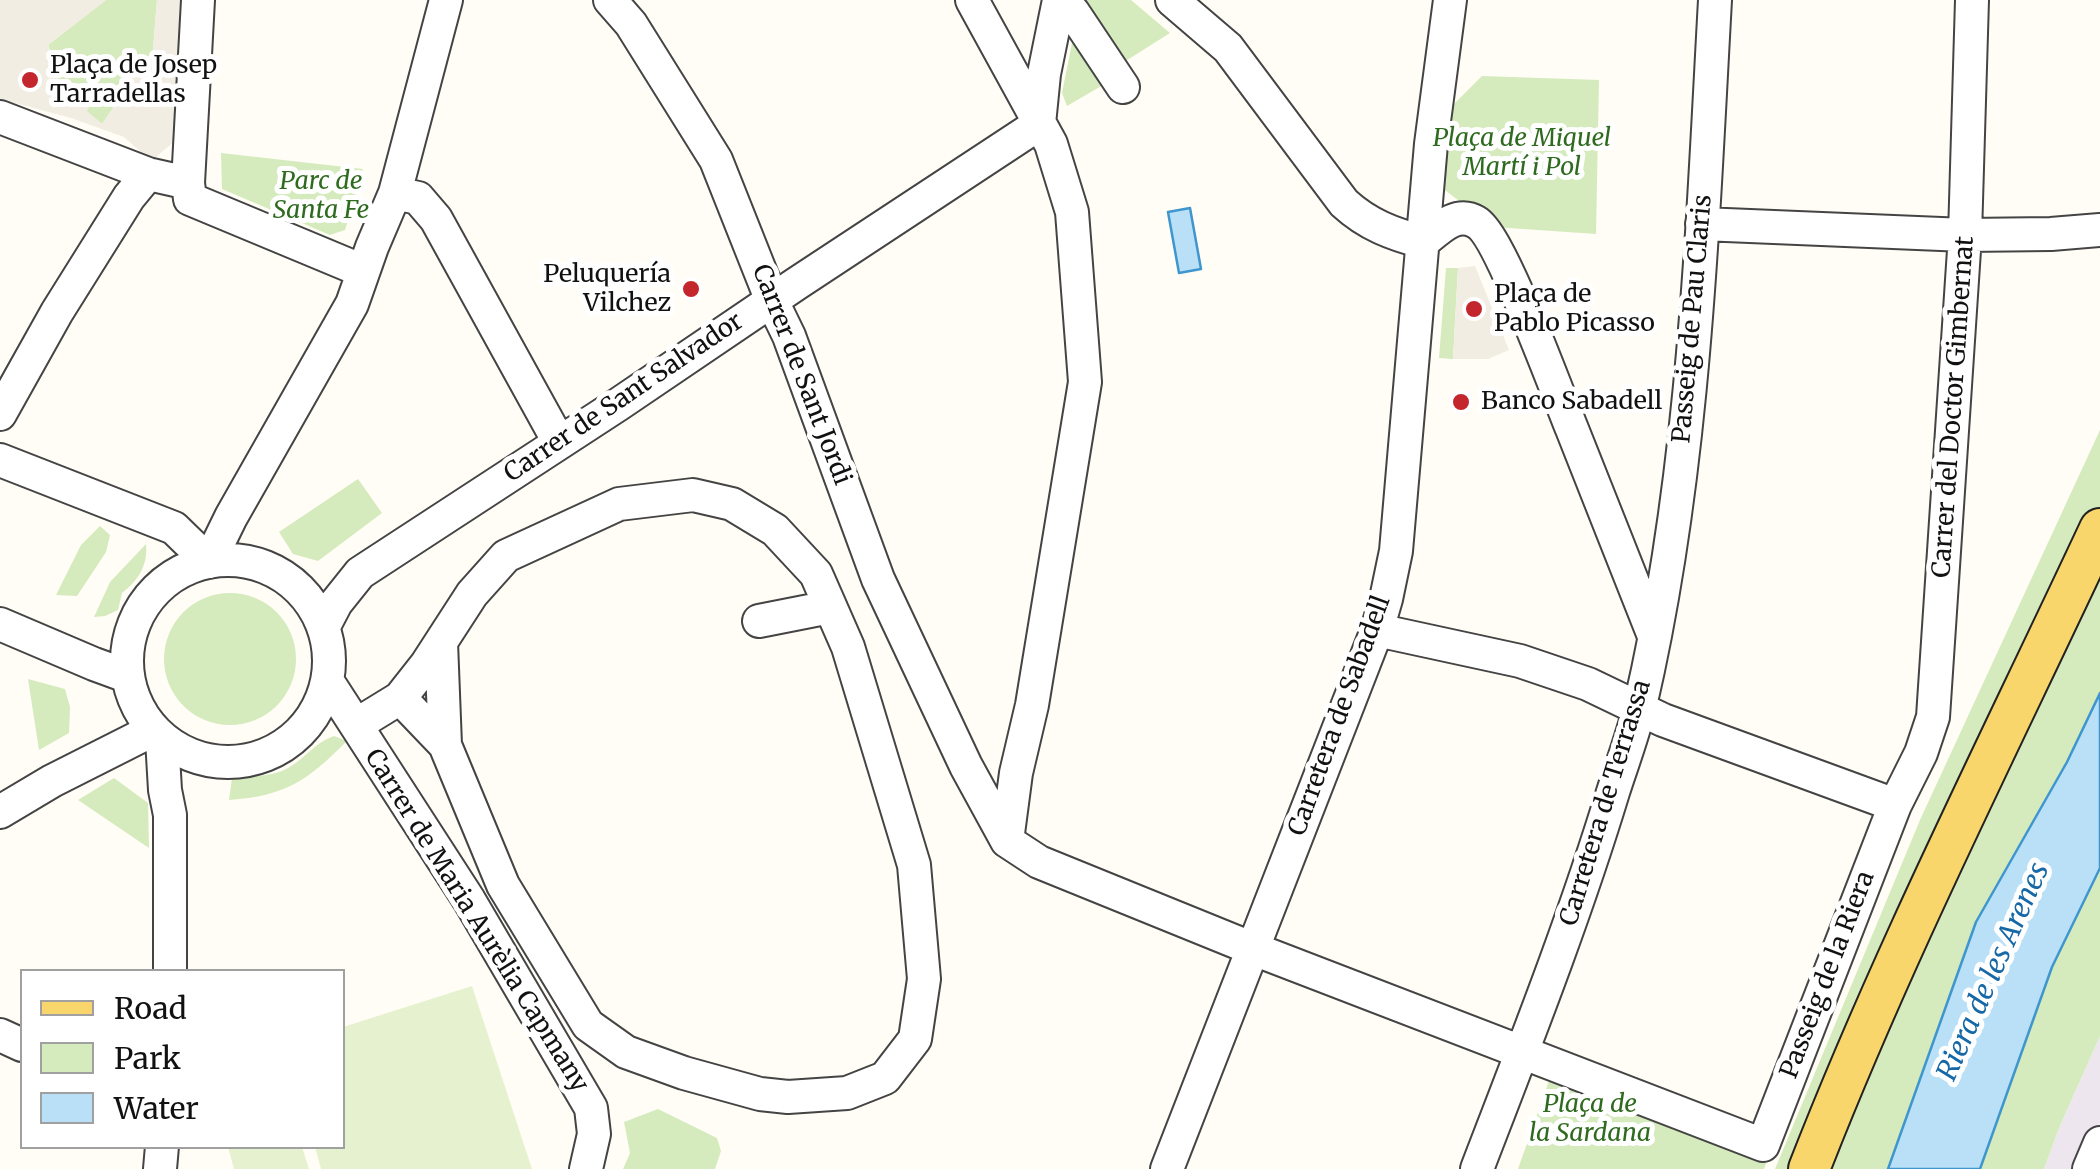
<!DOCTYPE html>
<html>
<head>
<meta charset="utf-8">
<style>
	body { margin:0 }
	#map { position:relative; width:2100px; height:1169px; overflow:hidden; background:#fffdf5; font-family:Merriweather,serif }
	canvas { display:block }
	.legend { position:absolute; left:20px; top:969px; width:325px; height:180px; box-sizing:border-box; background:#fff; border:2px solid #a0a0a0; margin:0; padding:12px 18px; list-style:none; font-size:30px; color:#111 }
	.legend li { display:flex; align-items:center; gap:20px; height:50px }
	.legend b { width:50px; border:2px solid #a0a0a0 }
</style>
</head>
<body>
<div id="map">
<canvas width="2100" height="1169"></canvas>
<ul class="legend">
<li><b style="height:12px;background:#f9d66b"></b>Road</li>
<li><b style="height:28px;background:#d5ebbd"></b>Park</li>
<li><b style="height:28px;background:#b9e0f7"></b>Water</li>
</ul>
</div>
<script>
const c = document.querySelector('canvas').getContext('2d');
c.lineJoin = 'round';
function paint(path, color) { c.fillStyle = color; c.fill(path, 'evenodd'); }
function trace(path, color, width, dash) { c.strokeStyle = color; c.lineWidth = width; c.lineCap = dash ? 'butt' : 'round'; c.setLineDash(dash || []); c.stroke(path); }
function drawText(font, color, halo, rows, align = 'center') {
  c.font = font + ' Merriweather,serif'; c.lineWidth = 10; c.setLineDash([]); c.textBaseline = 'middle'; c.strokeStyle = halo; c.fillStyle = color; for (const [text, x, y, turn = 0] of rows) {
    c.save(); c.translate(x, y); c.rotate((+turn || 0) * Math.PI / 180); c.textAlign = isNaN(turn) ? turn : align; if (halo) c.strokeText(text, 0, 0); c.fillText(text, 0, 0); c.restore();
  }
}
paint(new Path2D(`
	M 2100,1036 L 2100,1169 L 2044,1169 L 2059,1128 Z`), '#eee6ef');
paint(new Path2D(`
	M 106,0 L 157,0 L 153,50 L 102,124 L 86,111 L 93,100 L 48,73 L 52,55 L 48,45 Z
	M 1083,0 L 1131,0 L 1170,33 L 1124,62 Z
	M 1072,43 L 1103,85 L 1067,106 L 1062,93 Z
	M 1482,76 L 1599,80 L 1596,234 L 1494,227 L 1442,188 L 1447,111 Z
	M 221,153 L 363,169 L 345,230 L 330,235 L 222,189 Z
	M 1446,268 L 1458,268 L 1453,359 L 1439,358 Z
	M 2100,430 L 2100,693 L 2067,762 L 1976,922 L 1888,1169 L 1775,1169 L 1920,820 Z
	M 358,479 L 382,513 L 318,561 L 293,554 L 279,532 Z
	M 100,526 L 110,535 L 106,552 L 77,596 L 56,595 L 81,545 Z
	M 146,544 C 148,565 139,580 122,593 L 118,610 L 105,616 L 94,617 L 110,582 Z
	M164 659a66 66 0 1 1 132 0a66 66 0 1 1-132 0Z
	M 28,679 L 65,689 L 70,707 L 69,733 L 39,750 Z
	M 334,736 L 347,741 C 307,781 286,796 229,800 L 232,778 C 250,776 273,777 288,768 C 306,758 314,743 334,736 Z
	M 114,778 L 148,803 L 149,848 L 78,800 Z
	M 2100,868 L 2100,1036 L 2059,1128 L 2044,1169 L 1980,1169 L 2052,967 Z
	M 1558,1055 L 1778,1131 L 1764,1169 L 1518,1169 Z
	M 658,1109 L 717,1138 L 721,1151 L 715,1169 L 623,1169 L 630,1153 L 624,1122 Z`), '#d5ebbd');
paint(new Path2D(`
	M 472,986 L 532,1169 L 321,1169 L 315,1147 L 342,1146 L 343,1027 Z
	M 228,1147 L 302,1147 L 309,1169 L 234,1169 Z`), '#e6f2cf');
paint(new Path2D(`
	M 0,0 L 106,0 L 48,45 L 52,55 L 48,73 L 63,81 L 67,78 L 93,99 L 87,111 L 102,124 L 153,50 L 157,0 L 180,0 L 175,141 L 151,161 L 124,137 L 71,118 L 0,99 Z
	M 1475,266 L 1509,350 L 1488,359 L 1453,359 L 1458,268 Z`), '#f1ede2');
const water = new Path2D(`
	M 1190,208 L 1201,269 L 1179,273 L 1168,212 Z
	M 2100,693 L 2100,868 L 2052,967 L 1980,1169 L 1888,1169 L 1976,922 L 2067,762 Z`);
paint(water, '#b9e0f7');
trace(water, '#3f96cf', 2.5);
const minor = new Path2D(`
	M 610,0 L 631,24 L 716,160 L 772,301 L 789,336 L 878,579 L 966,766 L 1007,841 L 1039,862 L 1251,948 L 1763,1145 L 1895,805 L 1921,753 L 1933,717 L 1965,235 L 1972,0
	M 972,0 L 1051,144 L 1072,212 L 1085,382 L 1032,705 L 1016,773 L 1007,841
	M 1062,0 L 1073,12 L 1123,87
	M 1172,0 L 1228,48 L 1344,203 C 1368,225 1393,234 1423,242
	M 0,117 L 148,174 L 188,183 L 190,199 L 363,271
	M 1039,124 L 1044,74 L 1059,0
	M 188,183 L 198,0
	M 395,193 L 418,198 L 436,219 L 559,442
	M 1702,224 L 1965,235 L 2051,234 L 2100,230
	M 1423,242 C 1438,230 1456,210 1476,222 C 1500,235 1558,395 1572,429 C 1599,498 1627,567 1654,636
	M 0,414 L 57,312 L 129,197 L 148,174
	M 0,460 L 174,528 L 209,562
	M127 661a101 101 0 1 1 202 0a101 101 0 1 1-202 0Z
	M 209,562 L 231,517 L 352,304 L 372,247 L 395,193 L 446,0
	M 759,621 L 830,607
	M 0,624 L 94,664 L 124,675
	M 324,626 L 336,603 L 360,573 L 619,404 L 796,284 L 1039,124
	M 1377,630 L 1520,661 L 1588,684 L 1663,720 L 1895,805
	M 441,642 L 445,745
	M 328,682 L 469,900 L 591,1108 L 594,1134 L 586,1169
	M 356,725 L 400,698 L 426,665 L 472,594 L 506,556 L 619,504 L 693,495 L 732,504 L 775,530 L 816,574 L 848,647 L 914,865 L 924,979 L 915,1039 L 885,1078 L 847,1093 L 788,1097 L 760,1094 L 684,1073 L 626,1052 L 588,1025 L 503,885 L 445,745 L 400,698
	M 162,739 L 165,790 L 170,815 L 170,972
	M 0,812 L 52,781 L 153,730
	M 0,1035 L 22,1045
	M 160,1169 L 162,1146
	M 1167,1169 L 1377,630 L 1386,599 L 1396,551 L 1431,144 L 1450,0
	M 1477,1169 C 1525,1044 1574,920 1613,792 C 1622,764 1633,735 1640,706 C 1694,475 1702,235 1715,0
	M 2089,1169 L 2100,1143`);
const major = new Path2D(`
	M 1809,1169 C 1894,951 2001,741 2100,529`);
trace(minor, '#444', 36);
trace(major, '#222', 44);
trace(minor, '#fff', 32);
trace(major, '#f9d66b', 40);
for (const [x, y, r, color] of [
	[30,80,10,"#c4262e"],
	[691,289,10,"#c4262e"],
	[1474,309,10,"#c4262e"],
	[1461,402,10,"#c4262e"]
]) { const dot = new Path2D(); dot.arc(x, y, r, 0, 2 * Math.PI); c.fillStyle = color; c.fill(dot); trace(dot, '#fff', 4); }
drawText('25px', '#111', '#fff', [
	["Plaça de Josep",50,66],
	["Tarradellas",50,95],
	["Peluquería",671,275,"right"],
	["Vilchez",671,304,"right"],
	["Plaça de",1494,295],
	["Pablo Picasso",1494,324],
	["Banco Sabadell",1481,402]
], 'left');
drawText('italic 25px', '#2f6b1f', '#fff', [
	["Plaça de Miquel",1522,139],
	["Martí i Pol",1522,168],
	["Parc de",321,182],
	["Santa Fe",321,211],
	["Plaça de",1590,1105],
	["la Sardana",1590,1134]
]);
drawText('25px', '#111', '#fff', [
	["Passeig de Pau Claris",1693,319,-85],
	["Carrer de Sant Jordi",801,375,69],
	["Carrer de Sant Salvador",624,398,-34],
	["Carrer del Doctor Gimbernat",1954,407,-86],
	["Carretera de Sabadell",1340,716,-70],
	["Carretera de Terrassa",1606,803,-73],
	["Carrer de Maria Aurèlia Capmany",476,921,58],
	["Passeig de la Riera",1828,975,-69]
]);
drawText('italic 28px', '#1768a6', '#fff', [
	["Riera de les Arenes",1994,972,-66]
]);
</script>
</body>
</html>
